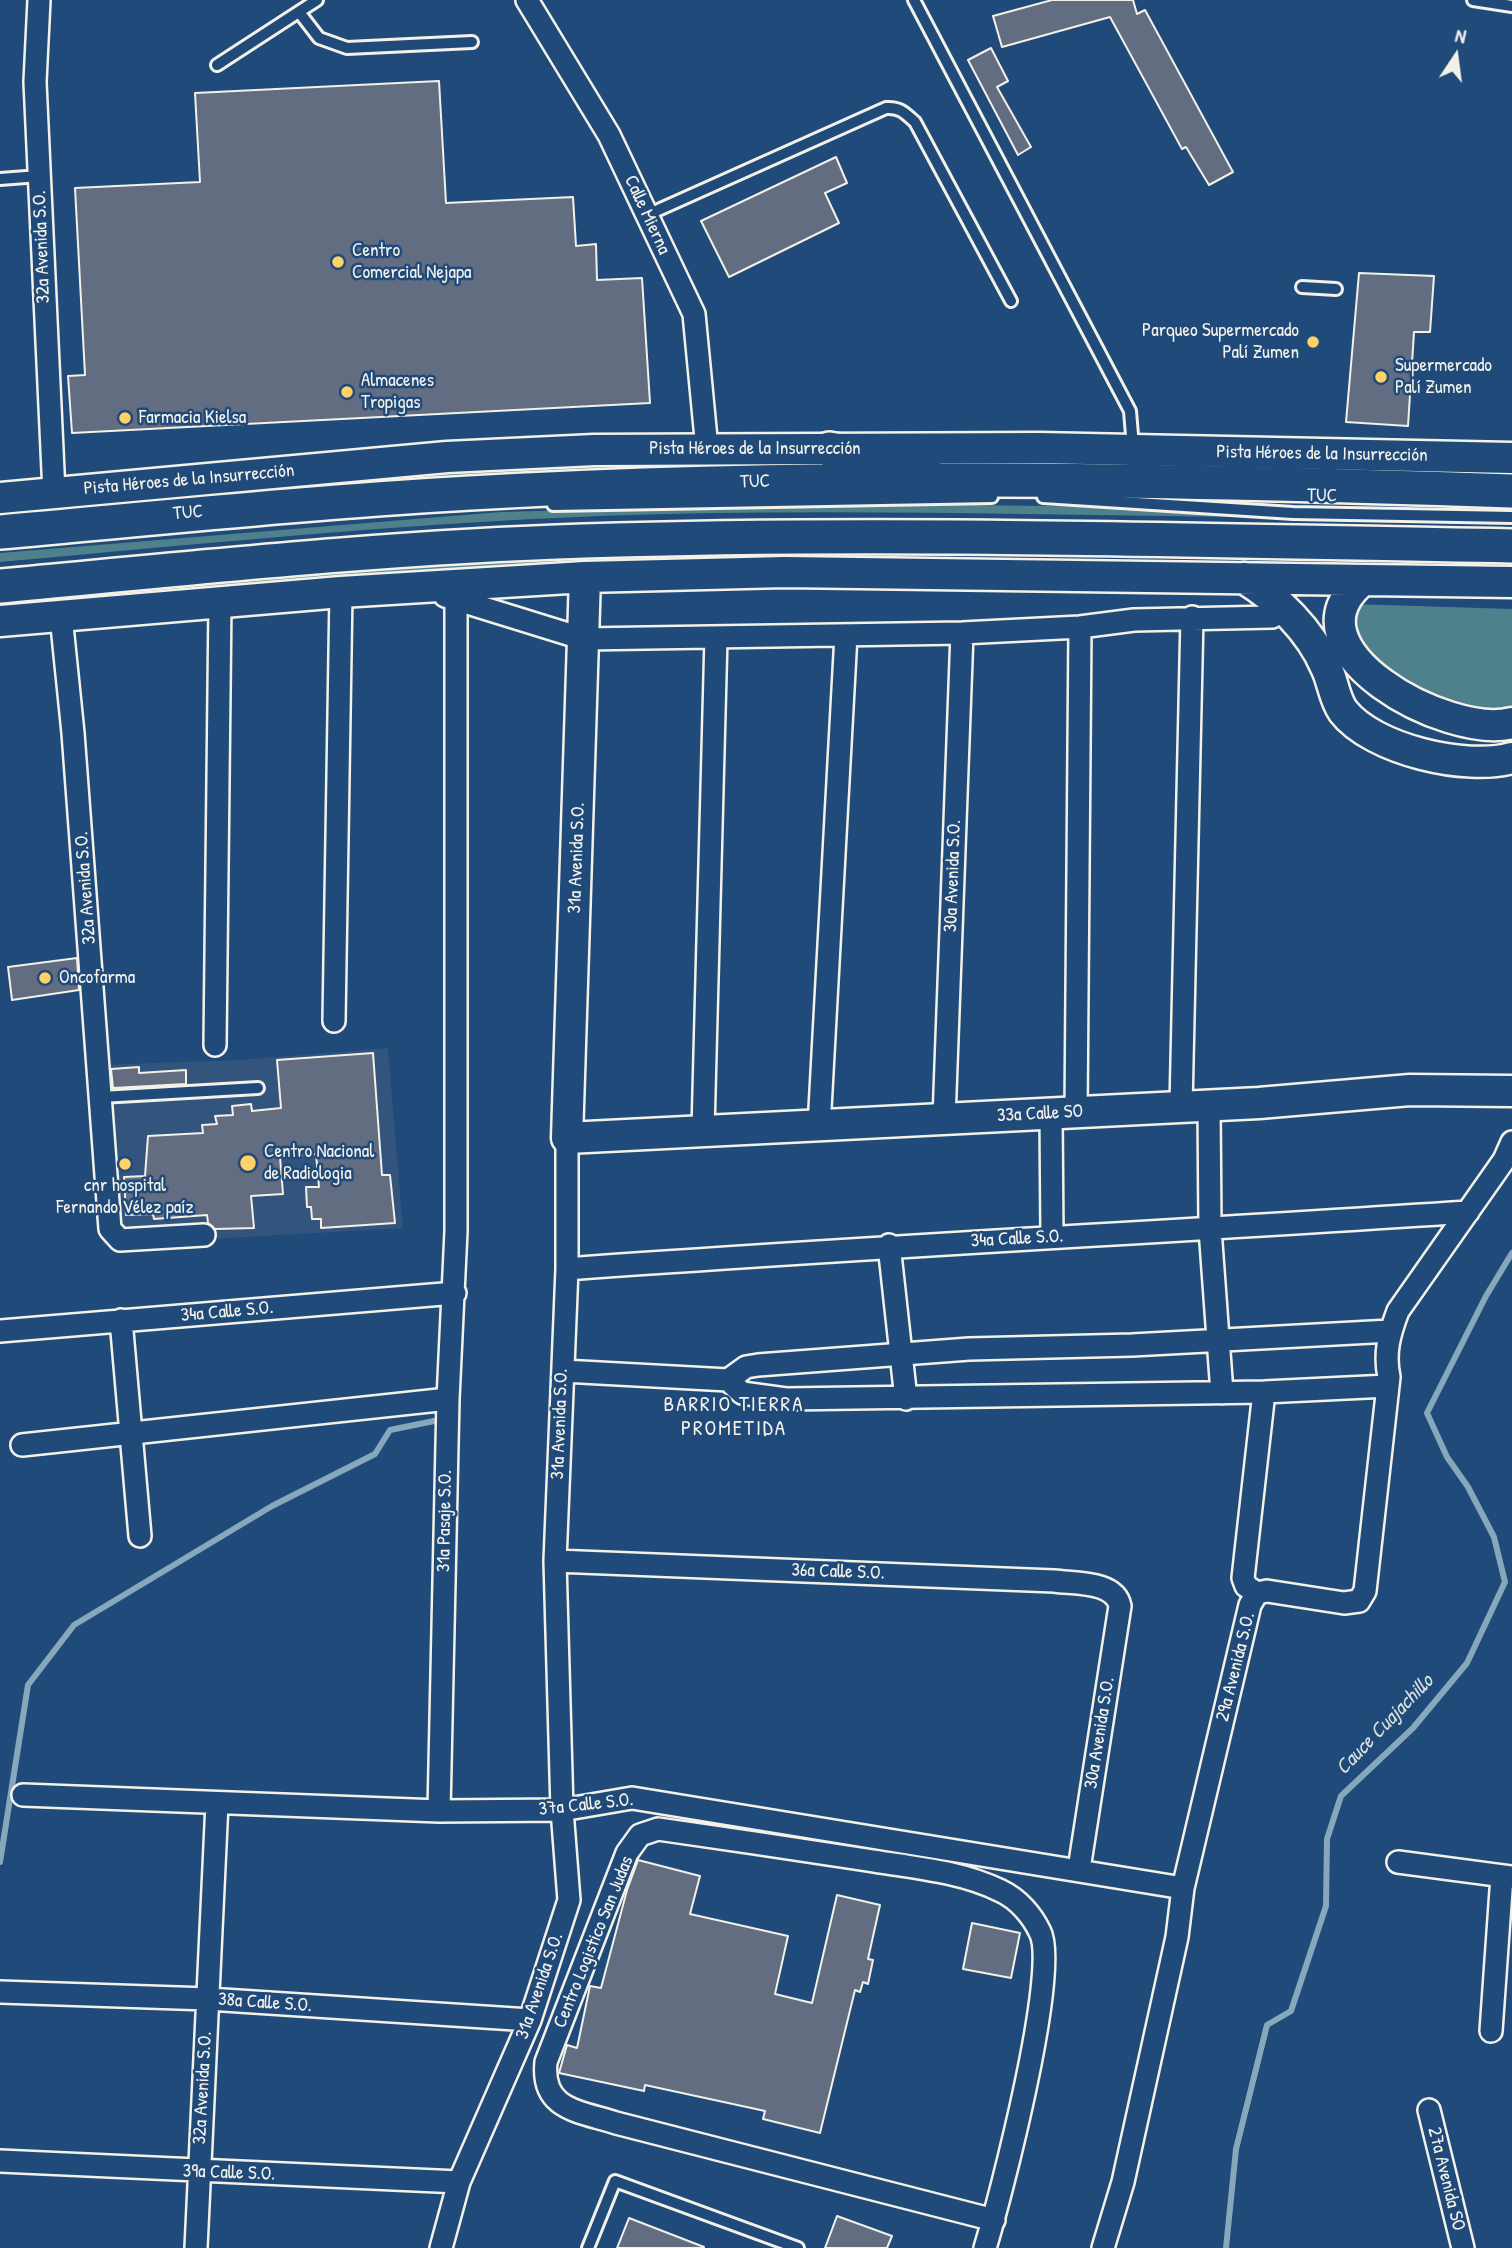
<!DOCTYPE html>
<html>
<head>
<meta charset="utf-8">
<style>
	body { margin:0 }
	#map { position:relative; width:1512px; height:2248px; overflow:hidden; background:#1f4a7a; font-family:"Patrick Hand",sans-serif }
	canvas { display:block }
	.north { position:absolute; left:1421px; top:21px; width:70px; height:70px; -webkit-text-stroke:5px #1f4a7a; paint-order:stroke; rotate:13deg; font-size:19px; font-weight:700; line-height:28px; text-align:center; color:#f4f1e8 }
	.north::after { content:''; display:block; margin:auto; width:24px; height:32px; background:#f4f1e8; clip-path:polygon(50% 0,100% 100%,50% 72%,0 100%) }
</style>
</head>
<body>
<div id="map">
<canvas width="1512" height="2248"></canvas>
<div class="north">N</div>
</div>
<script>
const c = document.querySelector('canvas').getContext('2d');
c.lineJoin = 'round';
function paint(path, color) { c.fillStyle = color; c.fill(path, 'evenodd'); }
function trace(path, color, width, dash) { c.strokeStyle = color; c.lineWidth = width; c.lineCap = dash ? 'butt' : 'round'; c.setLineDash(dash || []); c.stroke(path); }
function drawText(font, color, halo, rows, align = 'center') {
  c.font = font + ' "Patrick Hand",sans-serif'; c.lineWidth = 5; c.setLineDash([]); c.textBaseline = 'middle'; c.strokeStyle = halo; c.fillStyle = color; for (const [text, x, y, turn = 0] of rows) {
    c.save(); c.translate(x, y); c.rotate((+turn || 0) * Math.PI / 180); c.textAlign = isNaN(turn) ? turn : align; if (halo) c.strokeText(text, 0, 0); c.fillText(text, 0, 0); c.restore();
  }
}
paint(new Path2D(`
	M 388,1048 L 403,1228 L 104,1245 L 92,1099 L 99,1065 L 240,1060 Z`), '#33547c');
paint(new Path2D(`
	M 784,459 L 871,468 L 0,519 L 0,510 C 261,486 521,463 784,459 Z
	M 840,503 L 1109,507 L 1254,517 C 1035,515 817,508 598,516 C 398,524 199,544 0,562 L 0,553 L 501,512 Z
	M 717,551 L 630,562 L 416,572 L 0,608 L 0,598 L 338,568 Z
	M 1352,604 L 1512,609 L 1512,712 L 1498,716 L 1420,695 L 1354,644 Z`), '#4f818d');
trace(new Path2D(`
	M 0,1862 L 28,1685 L 74,1625 L 272,1506 L 375,1454 L 390,1430 L 434,1421
	M 1226,2248 L 1236,2149 L 1267,2025 L 1291,2011 L 1326,1906 L 1327,1839 L 1341,1796 L 1413,1728 L 1467,1663 L 1505,1582 L 1494,1537 L 1468,1487 L 1447,1457 L 1427,1413 L 1486,1296 L 1512,1253`), '#87a8ba', 6);
const building = new Path2D(`
	M 1052,0 L 1133,0 L 1137,14 L 1145,10 L 1233,172 L 1209,185 L 1186,147 L 1182,149 L 1110,17 L 1002,47 L 993,16 Z
	M 991,48 L 1008,81 L 997,87 L 1031,147 L 1018,155 L 968,60 Z
	M 439,81 L 446,203 L 573,197 L 576,246 L 596,244 L 597,280 L 642,278 L 650,403 L 72,433 L 68,376 L 85,375 L 75,188 L 200,182 L 195,93 Z
	M 836,157 L 847,183 L 825,193 L 839,223 L 729,277 L 701,221 Z
	M 1359,273 L 1434,276 L 1430,332 L 1414,332 L 1408,426 L 1346,422 Z
	M 77,958 L 79,990 L 12,1000 L 8,967 Z
	M 373,1053 L 382,1175 L 390,1175 L 395,1223 L 321,1228 L 321,1219 L 312,1219 L 311,1207 L 307,1207 L 306,1187 L 319,1187 L 316,1154 L 280,1157 L 283,1194 L 251,1196 L 254,1228 L 215,1229 L 208,1223 L 207,1215 L 154,1219 L 153,1214 L 126,1215 L 124,1177 L 145,1176 L 148,1136 L 203,1133 L 202,1125 L 217,1124 L 215,1116 L 233,1115 L 232,1106 L 251,1104 L 252,1111 L 281,1108 L 277,1060 Z
	M 139,1067 L 139,1073 L 186,1070 L 186,1084 L 113,1088 L 111,1069 Z
	M 638,1860 L 700,1876 L 690,1914 L 788,1936 L 775,1994 L 812,2003 L 837,1895 L 880,1905 L 868,1959 L 873,1960 L 868,1984 L 863,1982 L 860,1992 L 855,1990 L 820,2133 L 763,2119 L 765,2111 L 645,2085 L 644,2091 L 559,2073 L 567,2045 L 577,2048 L 590,1986 L 601,1988 L 627,1890 Z
	M 972,1923 L 1020,1933 L 1011,1978 L 963,1969 Z
	M 837,2216 L 892,2236 L 887,2248 L 825,2248 Z
	M 629,2218 L 704,2247 L 703,2248 L 617,2248 Z`);
paint(building, '#636d82');
trace(building, '#f4f1e8', 2);
const lane = new Path2D(`
	M 914,0 L 1130,411 L 1133,447
	M 1473,0 L 1512,6
	M 299,12 L 319,38 L 347,48 L 472,42
	M 217,65 L 317,0
	M 0,179 L 39,176
	M 647,215 L 886,108 C 900,107 905,113 915,122 L 1011,301
	M 1302,287 L 1336,289
	M 1043,497 L 1293,513 L 1512,517
	M 553,505 L 992,497
	M 101,1097 L 258,1088
	M 588,2248 L 615,2181 L 798,2248`);
const street = new Path2D(`
	M 39,0 L 35,82 L 54,493
	M 527,0 L 609,135 L 694,314 L 707,449
	M 445,596 L 584,639 L 962,633 L 1080,627 L 1134,620 L 1272,617 L 1285,610
	M 61,616 L 73,733 L 110,1229 L 120,1240 L 204,1235
	M 334,1021 L 341,592
	M 215,1045 L 220,602
	M 1209,1105 L 1210,1229 L 1222,1393
	M 1181,1106 L 1192,617
	M 1076,1112 L 1080,627
	M 1051,1113 L 1052,1237
	M 944,1119 L 962,633
	M 819,1127 L 846,635
	M 703,1130 L 716,637
	M 889,1245 L 906,1399
	M 567,1269 C 867,1247 1168,1232 1468,1212
	M 121,1320 L 140,1536
	M 0,1331 L 455,1293
	M 563,1371 L 728,1380 L 746,1367 L 758,1365 L 969,1349 L 1132,1345 L 1390,1331
	M 728,1380 L 742,1393 L 786,1399 L 1264,1392 L 1388,1386
	M 22,1445 L 448,1399
	M 555,1561 L 1054,1581 C 1076,1584 1115,1581 1120,1606 L 1079,1869
	M 1257,1593 L 1246,1586 L 1243,1578 L 1264,1392
	M 23,1795 L 439,1811 L 562,1810 L 632,1798 L 1183,1888
	M 439,1811 L 448,1399 L 456,1231 L 456,600
	M 1398,1862 L 1512,1877
	M 0,1992 L 208,1999 L 530,2020
	M 1491,2031 L 1502,1876
	M 1429,2110 L 1463,2248
	M 0,2161 L 459,2182
	M 196,2248 L 217,1803
	M 441,2248 L 459,2182 L 530,2020 L 569,1900 L 562,1810 L 555,1561 L 567,1269 L 567,1138
	M 985,2248 C 1000,2199 1060,1969 1040,1932 C 1032,1915 1018,1899 1001,1891 C 961,1871 910,1867 867,1860 C 797,1849 728,1839 658,1829 L 640,1835 L 627,1853 L 546,2062 C 541,2110 579,2111 616,2123 L 994,2220
	M 1103,2248 L 1123,2182 L 1177,1937 L 1183,1888 L 1250,1605 L 1257,1593 L 1267,1591 L 1344,1603 L 1359,1601 L 1365,1591 L 1389,1377 C 1384,1353 1389,1335 1398,1311 L 1504,1160 L 1512,1142`);
const secondary = new Path2D(`
	M 0,498 L 447,457 L 594,450 L 1039,448 L 1512,458
	M 585,577 L 567,1138 L 1259,1103 L 1410,1090 L 1512,1091
	M 1244,578 C 1278,599 1310,630 1326,667 C 1333,681 1334,698 1343,711 C 1373,750 1467,771 1512,758
	M 1363,580 C 1278,648 1448,740 1512,723
	M 0,621 L 341,592 L 585,577 L 785,572 L 1512,582`);
const primary = new Path2D(`
	M 829,449 L 924,466
	M 0,532 C 157,518 313,502 470,493 C 816,473 1165,479 1512,491
	M 0,586 C 194,568 389,547 584,541 C 893,531 1203,541 1512,546`);
trace(lane, '#f4f1e8', 16);
trace(street, '#f4f1e8', 26);
trace(secondary, '#f4f1e8', 35);
trace(primary, '#f4f1e8', 38);
trace(lane, '#1f4a7a', 10);
trace(street, '#1f4a7a', 21);
trace(secondary, '#1f4a7a', 30);
trace(primary, '#1f4a7a', 33);
for (const [x, y, r, color] of [
	[338,262,7,"#ffd166"],
	[1313,342,7,"#ffd166"],
	[1381,377,7,"#ffd166"],
	[347,392,7,"#ffd166"],
	[125,418,7,"#ffd166"],
	[45,978,7,"#ffd166"],
	[248,1163,9,"#ffd166"],
	[125,1164,7,"#ffd166"]
]) { const dot = new Path2D(); dot.arc(x, y, r, 0, 2 * Math.PI); c.fillStyle = color; c.fill(dot); trace(dot, '#1f4a7a', 2.5); }
drawText('19px', '#f4f1e8', '#1f4a7a', [
	["Calle Mierna",647,215,65],
	["32a Avenida S.O.",42,247,-92],
	["Pista Héroes de la Insurrección",755,449],
	["Pista Héroes de la Insurrección",1322,454,1],
	["Pista Héroes de la Insurrección",189,480,-5],
	["TUC",755,482,-2],
	["TUC",1322,496,1],
	["TUC",188,513,-5],
	["31a Avenida S.O.",577,858,-88],
	["30a Avenida S.O.",953,876,-88],
	["32a Avenida S.O.",86,888,-94],
	["33a Calle SO",1040,1114,-3],
	["34a Calle S.O.",1017,1239,-3],
	["34a Calle S.O.",227,1312,-5],
	["31a Avenida S.O.",560,1424,-88],
	["31a Pasaje S.O.",445,1521,-89],
	["36a Calle S.O.",838,1572,2],
	["29a Avenida S.O.",1236,1667,-76],
	["30a Avenida S.O.",1100,1733,-81],
	["37a Calle S.O.",586,1805,-6],
	["Centro Logistico San Judas",594,1942,-68],
	["31a Avenida S.O.",540,1986,-71],
	["38a Calle S.O.",265,2003,4],
	["32a Avenida S.O.",203,2088,-87],
	["39a Calle S.O.",229,2173,2],
	["27a Avenida SO",1446,2179,76]
]);
drawText('19px', '#f4f1e8', '#1f4a7a', [
	["Centro",352,251],
	["Comercial Nejapa",352,273],
	["Parqueo Supermercado",1299,331,"right"],
	["Palí Zumen",1299,353,"right"],
	["Supermercado",1395,366],
	["Palí Zumen",1395,388],
	["Almacenes",361,381],
	["Tropigas",361,403],
	["Farmacia Kielsa",139,418],
	["Oncofarma",59,978],
	["Centro Nacional",264,1152],
	["de Radiologia",264,1174],
	["cnr hospital",125,1186,"center"],
	["Fernando Vélez paíz",125,1208,"center"]
], 'left');
c.letterSpacing = '2px';
drawText('21px', '#f4f1e8', '#1f4a7a', [
	["BARRIO TIERRA",734,1405],
	["PROMETIDA",734,1429]
]);
c.letterSpacing = '0px';
drawText('italic 21px', '#d9dfdc', '#1f4a7a', [
	["Cauce Cuajachillo",1385,1725,-46]
]);
</script>
</body>
</html>
